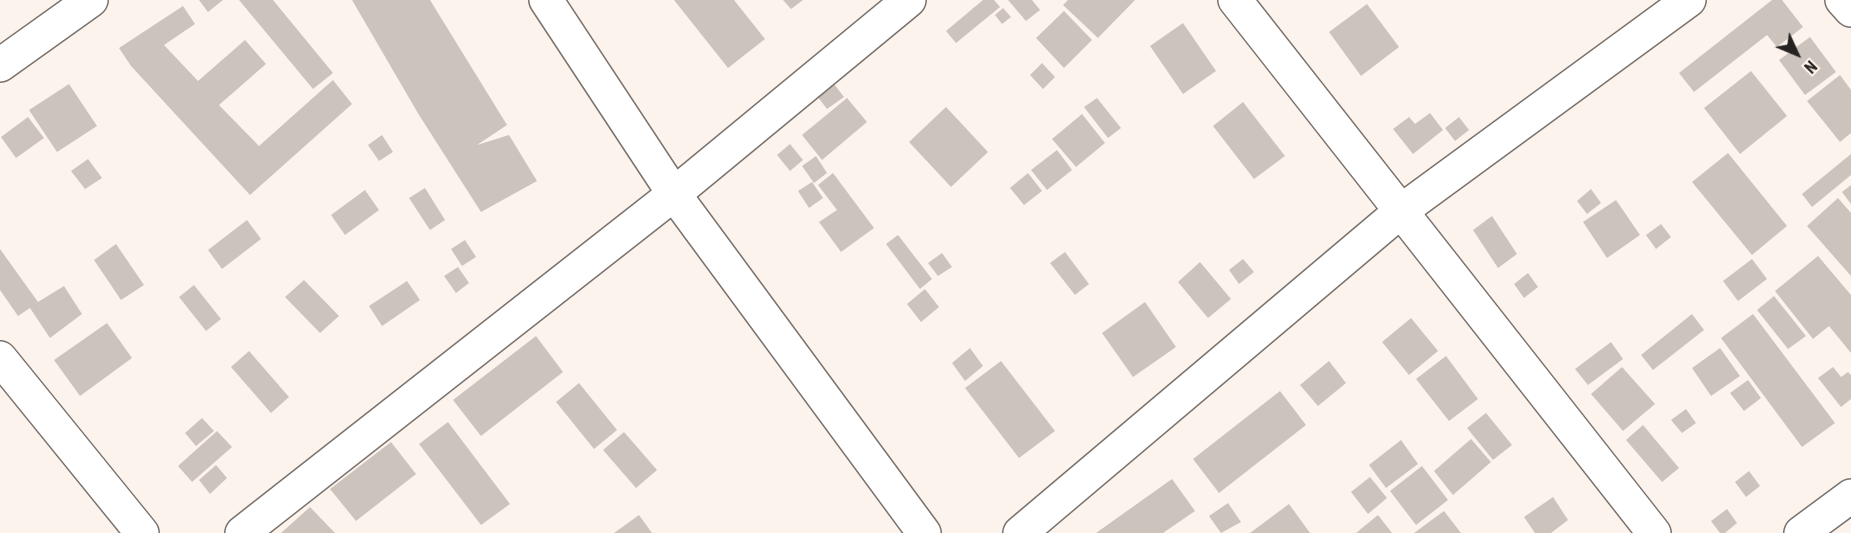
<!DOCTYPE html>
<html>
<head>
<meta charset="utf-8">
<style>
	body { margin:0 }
	#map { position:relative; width:1851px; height:533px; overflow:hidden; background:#fdf3ed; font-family:"Roboto Condensed",sans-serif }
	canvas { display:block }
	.north { position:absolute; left:1767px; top:24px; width:60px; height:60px; -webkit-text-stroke:4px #fdf3ed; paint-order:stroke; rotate:134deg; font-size:16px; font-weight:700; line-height:24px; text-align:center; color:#262220 }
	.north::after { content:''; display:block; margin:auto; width:21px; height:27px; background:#262220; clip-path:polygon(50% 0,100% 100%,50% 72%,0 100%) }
</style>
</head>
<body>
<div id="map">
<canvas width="1851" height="533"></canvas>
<div class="north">N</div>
</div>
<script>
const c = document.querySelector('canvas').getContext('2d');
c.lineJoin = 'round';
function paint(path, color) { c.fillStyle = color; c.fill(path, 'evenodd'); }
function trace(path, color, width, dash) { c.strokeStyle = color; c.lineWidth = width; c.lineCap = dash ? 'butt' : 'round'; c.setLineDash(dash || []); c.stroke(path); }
paint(new Path2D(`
	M 199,0 L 223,0 L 208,12 Z
	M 239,0 L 273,0 L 333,73 L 313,89 Z
	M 352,0 L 430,0 L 507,125 L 477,145 L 509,135 L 537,181 L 481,212 L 419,115 Z
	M 674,0 L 734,0 L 765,39 L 728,68 Z
	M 783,0 L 803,0 L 791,9 Z
	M 983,0 L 994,0 L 1000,7 L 956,43 L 946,31 Z
	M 1008,0 L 1032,0 L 1040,10 L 1026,21 Z
	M 1068,0 L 1135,0 L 1098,38 L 1063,5 Z
	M 1772,0 L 1782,0 L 1803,27 L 1777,47 L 1767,35 L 1694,92 L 1679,73 Z
	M 1367,4 L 1399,47 L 1361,76 L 1329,32 Z
	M 183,6 L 195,24 L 164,45 L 198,81 L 245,40 L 266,64 L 219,105 L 259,146 L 333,80 L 352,104 L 250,195 L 131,66 L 119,48 Z
	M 1003,8 L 1011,17 L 1002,24 L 995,15 Z
	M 1064,11 L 1092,40 L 1064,68 L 1036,38 Z
	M 1183,23 L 1216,71 L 1183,94 L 1150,46 Z
	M 1810,37 L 1836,72 L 1805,95 L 1779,60 Z
	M 1042,63 L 1055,77 L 1043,89 L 1030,75 Z
	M 1751,71 L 1787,116 L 1740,154 L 1704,108 Z
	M 1840,75 L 1851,90 L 1851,133 L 1840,142 L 1807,101 Z
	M 69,84 L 97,126 L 57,152 L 29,110 Z
	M 834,84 L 844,97 L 827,109 L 817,96 Z
	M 847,98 L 867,122 L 822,160 L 802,135 Z
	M 1097,98 L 1121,128 L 1108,138 L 1084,107 Z
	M 1243,102 L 1285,156 L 1254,179 L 1213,126 Z
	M 946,107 L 988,152 L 951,187 L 909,142 Z
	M 1430,113 L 1443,130 L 1413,154 L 1393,129 L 1409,117 L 1415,124 Z
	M 1082,114 L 1105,143 L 1076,167 L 1052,139 Z
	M 28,117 L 44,138 L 16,158 L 1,137 Z
	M 1459,117 L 1469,130 L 1455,141 L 1445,128 Z
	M 382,135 L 393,152 L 379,161 L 368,145 Z
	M 790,144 L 803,160 L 790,171 L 777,155 Z
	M 1057,150 L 1072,170 L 1047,190 L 1031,170 Z
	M 1728,153 L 1787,226 L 1752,255 L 1692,182 Z
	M 1851,154 L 1851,175 L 1812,207 L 1802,194 Z
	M 816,156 L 827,173 L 814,183 L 802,166 Z
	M 88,159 L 102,178 L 85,189 L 71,171 Z
	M 833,173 L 874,228 L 841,252 L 819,222 L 837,210 L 818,185 Z
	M 1028,173 L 1042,191 L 1024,205 L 1010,188 Z
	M 812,182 L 823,198 L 809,208 L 798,191 Z
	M 1851,185 L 1851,204 L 1842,192 Z
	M 425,188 L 445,220 L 430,230 L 409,198 Z
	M 1591,189 L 1601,203 L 1587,214 L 1577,201 Z
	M 365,190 L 379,210 L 345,235 L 331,215 Z
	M 1838,198 L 1851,213 L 1851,276 L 1807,226 Z
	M 1616,200 L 1640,235 L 1607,258 L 1583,222 Z
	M 1492,216 L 1517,254 L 1498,268 L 1473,230 Z
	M 247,220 L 261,239 L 222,269 L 208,250 Z
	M 1661,224 L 1671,237 L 1656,249 L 1646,235 Z
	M 898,235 L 932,279 L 920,289 L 886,244 Z
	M 465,240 L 476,257 L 462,266 L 451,249 Z
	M 116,244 L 144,285 L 121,300 L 94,260 Z
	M 0,249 L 38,302 L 64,286 L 82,314 L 50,338 L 30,308 L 18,316 L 0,290 Z
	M 1065,252 L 1089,284 L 1075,295 L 1050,263 Z
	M 942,253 L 952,267 L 938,276 L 928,263 Z
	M 1818,256 L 1851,295 L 1851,353 L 1829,326 L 1813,339 L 1775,291 Z
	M 1243,259 L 1254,272 L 1239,284 L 1229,270 Z
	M 1752,259 L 1767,279 L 1738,301 L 1723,281 Z
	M 1200,262 L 1231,299 L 1208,318 L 1178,282 Z
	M 458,267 L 469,283 L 456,293 L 444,276 Z
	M 1528,273 L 1538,287 L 1524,298 L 1514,284 Z
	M 304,280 L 339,316 L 320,333 L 285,297 Z
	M 407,281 L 420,300 L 382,326 L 369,306 Z
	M 194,285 L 221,319 L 206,331 L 179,297 Z
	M 925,289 L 939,307 L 921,322 L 907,304 Z
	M 1774,296 L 1806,336 L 1788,349 L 1757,310 Z
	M 1145,302 L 1176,347 L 1133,377 L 1102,333 Z
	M 1692,314 L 1704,330 L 1653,370 L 1641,355 Z
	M 1753,314 L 1835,423 L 1802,447 L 1721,338 Z
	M 1411,318 L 1438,351 L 1409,375 L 1382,342 Z
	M 107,323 L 132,358 L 80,396 L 54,360 Z
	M 536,336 L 563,372 L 481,436 L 453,400 Z
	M 1611,342 L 1623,359 L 1588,385 L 1575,369 Z
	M 970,348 L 983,366 L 965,381 L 952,363 Z
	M 1720,348 L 1740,376 L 1711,396 L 1692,368 Z
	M 249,351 L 289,397 L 271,413 L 231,367 Z
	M 1446,356 L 1478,399 L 1449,421 L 1416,379 Z
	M 1001,361 L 1055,431 L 1019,458 L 965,388 Z
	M 1329,361 L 1346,383 L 1318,406 L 1300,385 Z
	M 1622,367 L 1655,404 L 1623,431 L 1591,394 Z
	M 1833,367 L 1841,377 L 1848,372 L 1851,375 L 1851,399 L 1841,407 L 1818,378 Z
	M 1748,380 L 1761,398 L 1744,411 L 1730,393 Z
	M 579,383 L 617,430 L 594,449 L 556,402 Z
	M 1280,391 L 1306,425 L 1219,493 L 1193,459 Z
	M 1686,409 L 1696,423 L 1682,433 L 1671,420 Z
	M 1486,413 L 1512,445 L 1493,460 L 1467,428 Z
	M 202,418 L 214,431 L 196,446 L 185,433 Z
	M 448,422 L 510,504 L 481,525 L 419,444 Z
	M 1643,425 L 1679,468 L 1662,482 L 1626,440 Z
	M 217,431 L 232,447 L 192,482 L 178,466 Z
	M 624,432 L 657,470 L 636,488 L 603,450 Z
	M 1471,439 L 1491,462 L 1453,495 L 1434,471 Z
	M 1401,440 L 1418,464 L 1386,488 L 1369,465 Z
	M 391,442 L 416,474 L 356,521 L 330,489 Z
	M 216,465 L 227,478 L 210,494 L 199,480 Z
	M 1422,466 L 1448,500 L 1416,525 L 1390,491 Z
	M 1749,471 L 1760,486 L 1746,497 L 1735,482 Z
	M 1370,477 L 1387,498 L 1368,514 L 1351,492 Z
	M 1172,479 L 1195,511 L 1163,533 L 1096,533 Z
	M 1553,497 L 1568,520 L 1551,533 L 1535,533 L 1524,517 Z
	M 1228,503 L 1241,522 L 1221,533 L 1209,516 Z
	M 1289,504 L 1310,533 L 1250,533 Z
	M 310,507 L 335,533 L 281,533 Z
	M 1727,509 L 1737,523 L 1725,533 L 1720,533 L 1711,521 Z
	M 1444,511 L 1461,533 L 1414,533 Z
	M 639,515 L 652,533 L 614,533 Z
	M 1378,515 L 1392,533 L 1356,533 Z`), '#ccc3bd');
const minor = new Path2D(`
	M 1235,0 L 1654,533
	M 1842,0 L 1851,10
	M 0,65 L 91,0
	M 0,358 L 142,533
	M 242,533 L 674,194 L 909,0
	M 1020,533 L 1401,211 L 1689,0
	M 1801,533 L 1851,496`);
const trunk = new Path2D(`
	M 546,0 L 674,194 L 924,533`);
trace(minor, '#7a726d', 36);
trace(trunk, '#7a726d', 36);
trace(minor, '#fff', 33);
trace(trunk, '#fff', 33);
</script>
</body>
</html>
